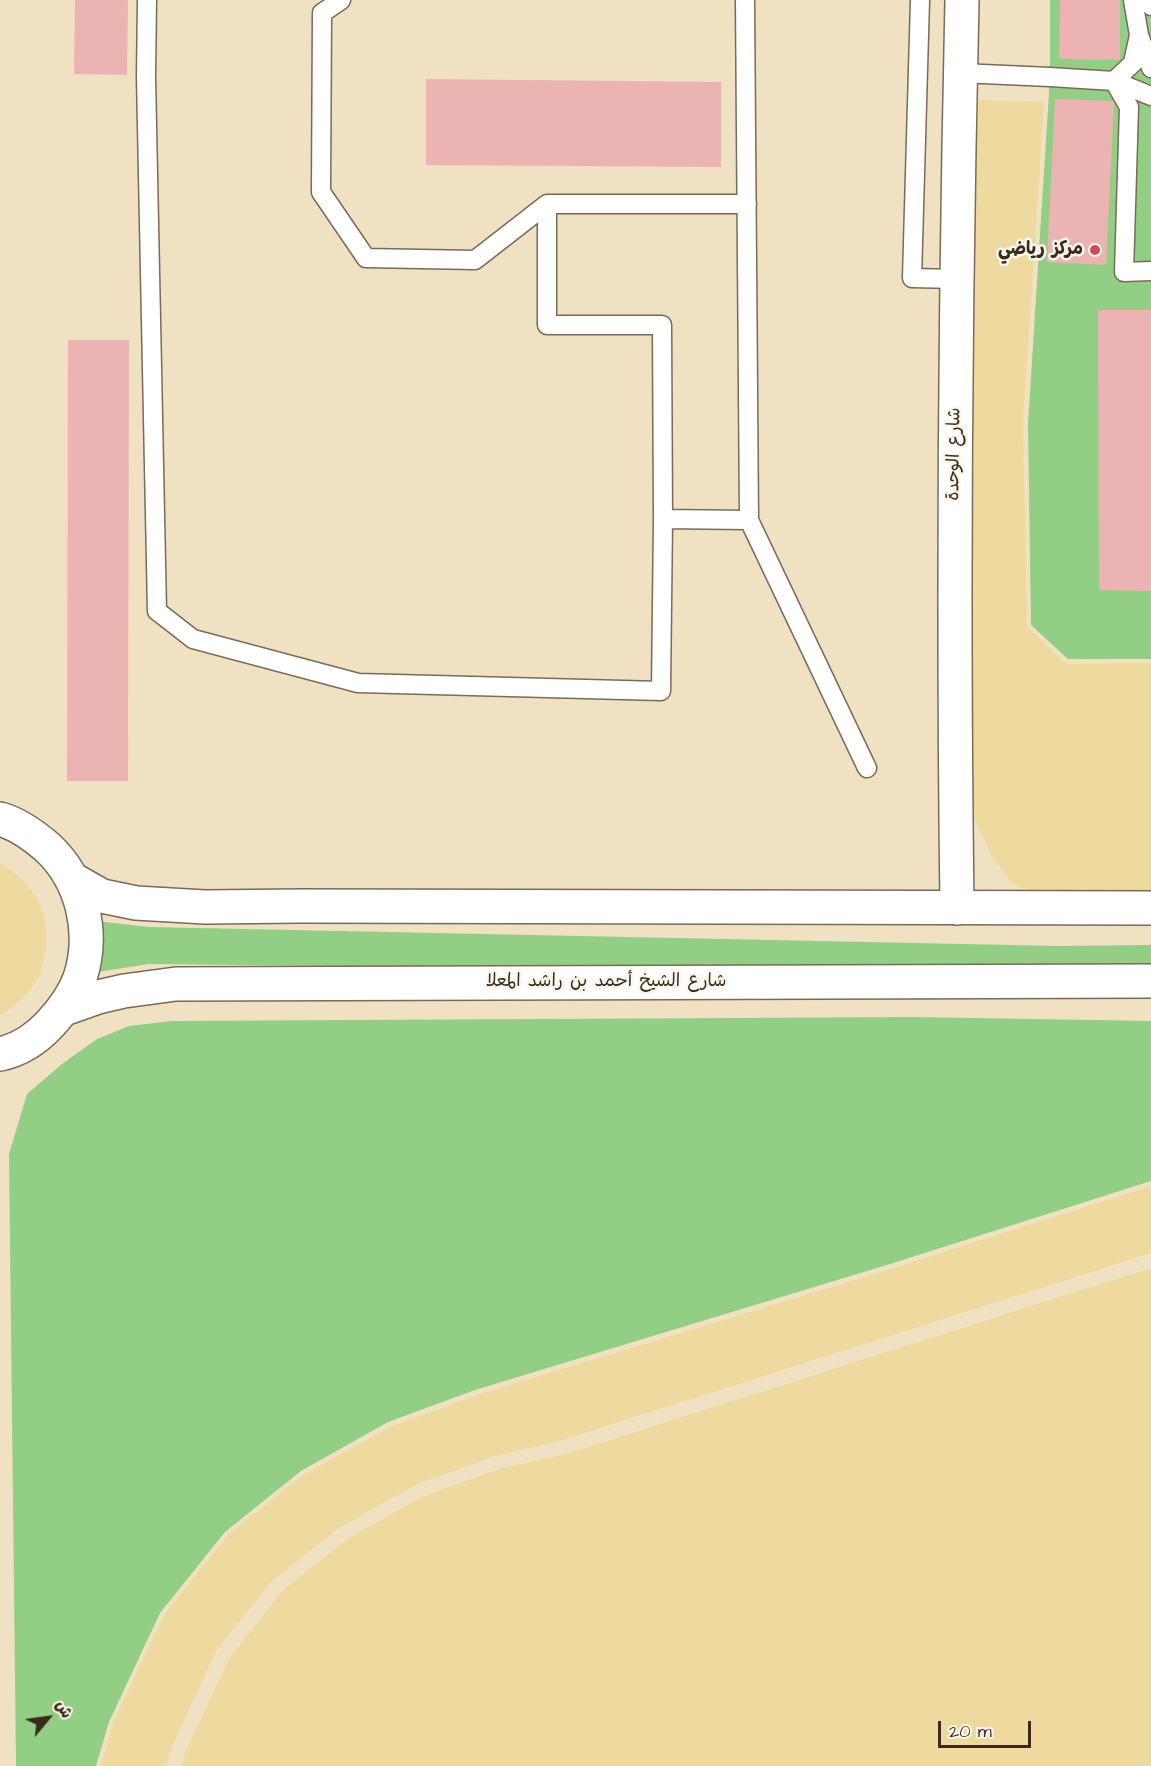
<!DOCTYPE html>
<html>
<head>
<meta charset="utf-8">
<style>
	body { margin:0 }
	#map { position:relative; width:1151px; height:1766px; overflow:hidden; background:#f0e1c3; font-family:"Architects Daughter","Playpen Sans Arabic",sans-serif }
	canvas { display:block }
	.north { position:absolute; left:18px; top:1688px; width:60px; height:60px; -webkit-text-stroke:4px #fbf7ec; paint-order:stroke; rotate:61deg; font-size:16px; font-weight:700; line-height:24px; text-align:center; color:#3b2a1e }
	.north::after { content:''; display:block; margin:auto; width:21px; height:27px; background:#3b2a1e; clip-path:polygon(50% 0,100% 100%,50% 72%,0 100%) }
	.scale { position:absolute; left:938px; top:1721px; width:93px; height:27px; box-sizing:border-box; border:3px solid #3b2a1e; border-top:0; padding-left:8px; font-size:18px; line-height:21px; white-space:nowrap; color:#3b2a1e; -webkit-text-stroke:4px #fbf7ec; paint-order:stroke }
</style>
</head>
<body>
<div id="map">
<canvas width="1151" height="1766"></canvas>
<div class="north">ش</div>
<div class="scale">20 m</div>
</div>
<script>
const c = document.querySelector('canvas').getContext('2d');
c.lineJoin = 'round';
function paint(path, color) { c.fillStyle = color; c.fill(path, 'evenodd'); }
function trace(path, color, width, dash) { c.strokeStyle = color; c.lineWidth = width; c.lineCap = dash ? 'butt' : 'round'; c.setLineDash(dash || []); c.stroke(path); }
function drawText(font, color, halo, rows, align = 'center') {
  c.font = font + ' "Architects Daughter","Playpen Sans Arabic",sans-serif'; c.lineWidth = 5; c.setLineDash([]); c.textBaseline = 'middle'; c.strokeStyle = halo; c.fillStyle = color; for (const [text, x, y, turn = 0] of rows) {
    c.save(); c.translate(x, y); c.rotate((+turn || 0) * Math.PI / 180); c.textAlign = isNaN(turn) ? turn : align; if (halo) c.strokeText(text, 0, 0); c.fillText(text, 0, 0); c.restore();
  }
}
paint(new Path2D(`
	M 1050,0 L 1151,0 L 1151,659 L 1068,659 L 1031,625 L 1028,424 L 1050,77 Z
	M 96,921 L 149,927 L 1059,946 L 1151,945 L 1151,972 L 990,973 L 149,964 L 98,972 Z
	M 914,1017 L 1151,1021 L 1151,1181 L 890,1264 L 475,1390 L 388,1422 L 301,1471 L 225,1532 L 160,1613 L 109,1722 L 96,1766 L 16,1766 L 9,1154 L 27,1094 L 62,1064 L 97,1039 L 129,1026 L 172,1021 Z`), '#92cf84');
paint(new Path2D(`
	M 979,100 L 1044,102 L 1023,424 L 1027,627 L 1066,664 L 1151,663 L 1151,893 L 1038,894 L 1011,883 L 990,853 L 974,817 L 969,658 L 969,280 Z
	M 0,864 C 35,880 54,921 44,958 C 43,964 42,971 39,976 C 29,995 17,1004 0,1016 Z
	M 1151,1186 L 1151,1253 L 562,1440 L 495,1456 L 417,1484 L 339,1528 L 273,1580 L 217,1649 L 172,1746 L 166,1766 L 101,1766 L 113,1723 L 164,1615 L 228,1535 L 303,1475 L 390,1427 L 477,1395 L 891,1269 Z
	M 1151,1268 L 1151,1766 L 181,1766 L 186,1751 L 230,1657 L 283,1590 L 347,1539 L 422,1497 L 499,1469 L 566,1454 Z`), '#eeda9e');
paint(new Path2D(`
	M 75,0 L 128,0 L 127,75 L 74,74 Z
	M 1060,0 L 1120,0 L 1120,60 L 1059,59 Z
	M 426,79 L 721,82 L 721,167 L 426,165 Z
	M 1055,99 L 1114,101 L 1106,265 L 1047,262 Z
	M 1098,310 L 1151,310 L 1151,591 L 1099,590 Z
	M 68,340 L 129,340 L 128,781 L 67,781 Z`), '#ebb4b2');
const lane = new Path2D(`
	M 147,0 L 146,77 L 157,611 L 193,639 L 358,683 L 661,691 L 663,519 L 662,325 L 547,325 L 547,204
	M 341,0 L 322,13 L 321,192 L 366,258 L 475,260 L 547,204 L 747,204
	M 920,0 L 912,278 L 957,279
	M 1133,0 L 1139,35 L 1151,68
	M 1150,0 L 1151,6
	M 1139,35 L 1133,63 L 1114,81 L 1151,96
	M 960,73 L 1050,77 L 1114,81 L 1129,107 L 1124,272 L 1151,271
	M 663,519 L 749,520 L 745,0
	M 749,520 L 867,768`);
const street = new Path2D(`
	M 957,908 C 953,605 955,303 962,0`);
const secondary = new Path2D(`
	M 0,819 C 18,824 33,835 47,847 C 82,879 95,932 80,978 C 74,995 62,1011 50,1024 C 37,1038 19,1050 0,1054
	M 72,879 L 102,896 L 136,903 L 205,907 L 300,906 L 1151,908
	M 64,1009 L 98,997 L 124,991 L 176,984 L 1151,981`);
trace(lane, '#7a6a58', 21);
trace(street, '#7a6a58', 36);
trace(secondary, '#7a6a58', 36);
trace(lane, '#fff', 18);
trace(street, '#fff', 33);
trace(secondary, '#fff', 33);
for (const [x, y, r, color] of [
	[1095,250,6,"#d1495b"]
]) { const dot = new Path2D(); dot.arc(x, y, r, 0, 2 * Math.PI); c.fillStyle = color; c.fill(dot); trace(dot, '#fbf7ec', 2); }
drawText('bold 18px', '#3b2a1e', '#fbf7ec', [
	["مركز رياضي",1083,250]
], 'right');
drawText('18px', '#3b2a1e', '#fbf7ec', [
	["شارع الوحدة",955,454,-89],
	["شارع الشيخ أحمد بن راشد المعلا",606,982]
]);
</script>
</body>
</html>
